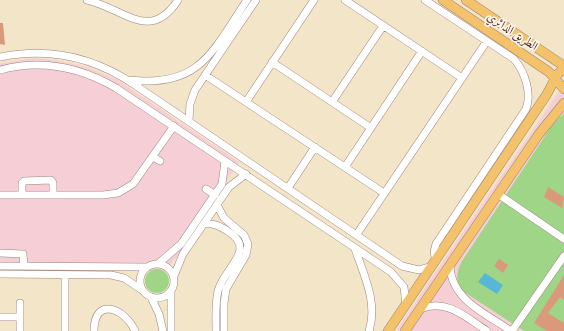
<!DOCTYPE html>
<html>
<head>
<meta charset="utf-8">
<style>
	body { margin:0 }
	canvas { display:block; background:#f3e5c8 }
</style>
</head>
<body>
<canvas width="564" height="331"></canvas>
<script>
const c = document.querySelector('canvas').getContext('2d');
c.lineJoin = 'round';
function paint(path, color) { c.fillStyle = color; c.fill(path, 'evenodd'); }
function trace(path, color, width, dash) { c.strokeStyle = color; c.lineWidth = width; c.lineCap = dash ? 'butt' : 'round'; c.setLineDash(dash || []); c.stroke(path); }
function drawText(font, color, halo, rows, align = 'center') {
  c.font = font + ' "IM FELL Great Primer",Amiri,serif'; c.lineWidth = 3.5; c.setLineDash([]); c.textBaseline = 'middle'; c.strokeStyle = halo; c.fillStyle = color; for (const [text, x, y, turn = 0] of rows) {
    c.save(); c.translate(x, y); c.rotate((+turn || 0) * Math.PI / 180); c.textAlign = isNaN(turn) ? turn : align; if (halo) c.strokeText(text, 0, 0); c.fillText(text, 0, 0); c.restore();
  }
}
paint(new Path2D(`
	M 34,58 L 61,61 L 86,67 L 116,79 L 239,162 L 176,258 L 159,277 L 152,272 L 140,270 L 0,270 L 0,63 Z
	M 564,84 L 564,331 L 396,331 L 424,289 Z`), '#f6cfd6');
paint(new Path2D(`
	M 564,113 L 564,331 L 524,331 L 464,292 C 455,283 456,272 462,261 L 553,124 Z
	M145 281a12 12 0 1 1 24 0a12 12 0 1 1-24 0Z`), '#9ed587');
paint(new Path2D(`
	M 485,273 L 503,285 L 497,294 L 478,282 Z`), '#58b7d6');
paint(new Path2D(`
	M 0,23 L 3,23 L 5,45 L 0,44 Z
	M 548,187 L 564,197 L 562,208 L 544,197 Z
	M 499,259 L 508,265 L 503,273 L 494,266 Z
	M 564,275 L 564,300 L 560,297 L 548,313 L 564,323 L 564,331 L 547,331 L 534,323 Z`), '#db997c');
const minor = new Path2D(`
	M 87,0 C 125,9 150,43 178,0
	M 345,0 L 462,78
	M 425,0 L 514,59 C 525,72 532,93 526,109 L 436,244 L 434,252 L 436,261
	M 0,57 C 49,47 94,57 135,85 L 402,266 L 419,270 L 432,266
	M 272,62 L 371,128
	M 0,70 C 41,59 80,67 116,88 L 391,272 L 404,287 L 406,305
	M 205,75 L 384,193
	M 130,80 C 200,88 213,51 247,0
	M 246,102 L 314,0
	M 332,102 L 383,26
	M 189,121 L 190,104 L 195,90 L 256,0
	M 153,157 L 160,161
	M 345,167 L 422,51
	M 288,188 L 315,147
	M 206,189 L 215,195
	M 498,194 L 564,239
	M 0,195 L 103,195 L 118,193 L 133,184 L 174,126
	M 22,195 L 22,183 L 24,181 L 51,180 L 53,183 L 53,195
	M 217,205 L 224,218 L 244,235 L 248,244 L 246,255 L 226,289 L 224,303 L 224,331
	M 204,224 C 214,223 220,226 229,232 C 257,250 223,269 218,291 C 215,304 216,318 216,331
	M 357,234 L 487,41
	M 355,249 C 364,275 378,303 369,331
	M 0,253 L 23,254 L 24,266
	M 159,263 L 181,244 L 222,184 L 225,161
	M140 281a17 17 0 1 1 34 0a17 17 0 1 1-34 0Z
	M 0,266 L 147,267
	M 450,266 C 451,300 487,314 511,331
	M 0,274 L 111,275 L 124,278 L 142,290
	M 174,276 L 183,254 L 229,187 L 246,174
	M 171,292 L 171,331
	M 151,297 L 159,314 L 163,331
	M 20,303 L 20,331
	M 420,309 C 446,298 466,317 487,331
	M 0,317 L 20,317
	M 65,331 L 65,275
	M 94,331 C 94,296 125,308 135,331
	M 512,331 L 564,256`);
const major = new Path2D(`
	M 443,0 L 549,72 L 564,89
	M 466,0 L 564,66
	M 388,331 L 547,94 L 557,75 L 564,68
	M 405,331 L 539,134 L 564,103`);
trace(minor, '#9e827a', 8);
trace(major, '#9e827a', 10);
trace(minor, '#fff', 7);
trace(major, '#f4c26a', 9);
drawText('12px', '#4a1f2b', '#fcf5e5', [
	["الطريق الدائري",512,32,34]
]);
</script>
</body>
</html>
